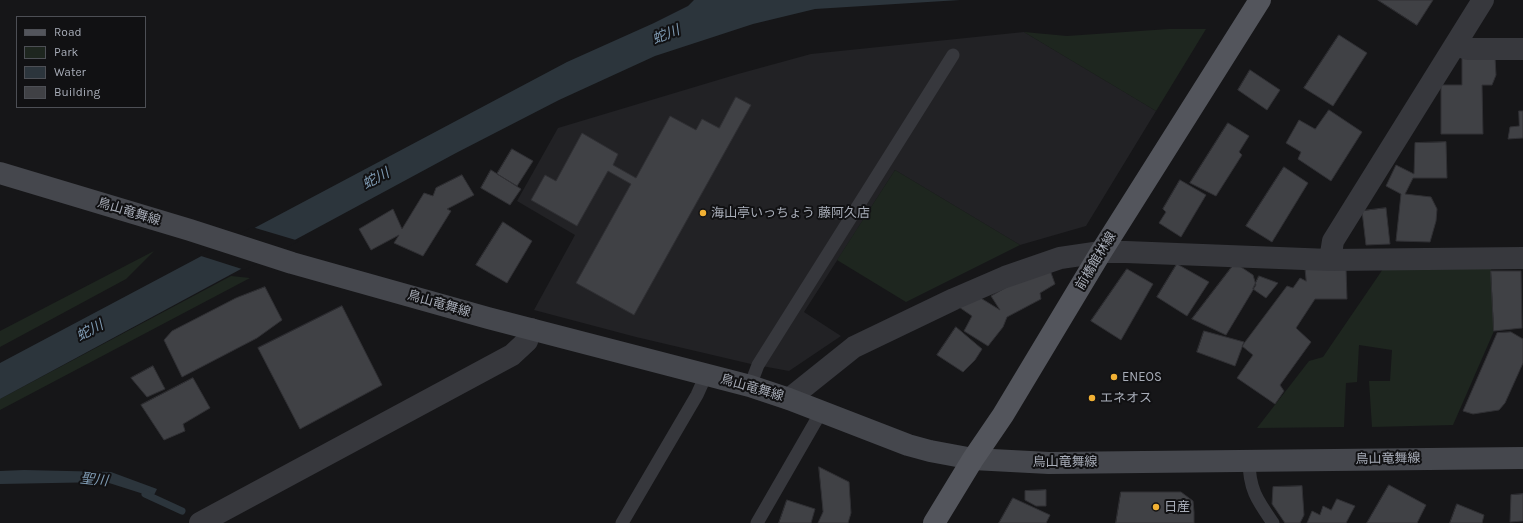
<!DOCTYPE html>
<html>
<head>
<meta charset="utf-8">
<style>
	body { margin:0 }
	#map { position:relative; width:1523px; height:523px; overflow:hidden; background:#161618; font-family:Karla,sans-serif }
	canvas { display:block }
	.legend { position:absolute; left:16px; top:16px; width:130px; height:92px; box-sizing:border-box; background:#111113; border:1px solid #4d4f55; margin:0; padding:5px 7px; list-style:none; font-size:12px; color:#a8adb8 }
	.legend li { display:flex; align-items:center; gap:8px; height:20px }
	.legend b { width:20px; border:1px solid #4d4f55 }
</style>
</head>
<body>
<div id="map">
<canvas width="1523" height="523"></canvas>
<ul class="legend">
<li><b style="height:5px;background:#53555c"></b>Road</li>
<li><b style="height:11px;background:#1e261f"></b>Park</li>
<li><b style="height:11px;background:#2c353c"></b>Water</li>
<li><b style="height:11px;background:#404145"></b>Building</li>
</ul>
</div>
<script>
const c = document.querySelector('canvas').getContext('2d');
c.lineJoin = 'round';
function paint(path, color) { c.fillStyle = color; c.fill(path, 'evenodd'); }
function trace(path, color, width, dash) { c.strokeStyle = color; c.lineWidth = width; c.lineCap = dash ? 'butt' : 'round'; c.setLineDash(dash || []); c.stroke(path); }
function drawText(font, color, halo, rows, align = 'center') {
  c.font = font + ' Karla,"Noto Sans JP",sans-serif'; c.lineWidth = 4; c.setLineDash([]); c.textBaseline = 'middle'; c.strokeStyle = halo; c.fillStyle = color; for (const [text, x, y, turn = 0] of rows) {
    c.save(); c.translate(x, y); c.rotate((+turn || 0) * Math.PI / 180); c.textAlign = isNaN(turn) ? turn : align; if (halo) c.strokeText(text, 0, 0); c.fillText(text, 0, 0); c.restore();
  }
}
paint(new Path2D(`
	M 1024,32 L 1156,111 L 1086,226 L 1020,245 L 895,170 L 804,312 L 841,336 L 789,371 L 751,364 L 636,337 L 534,310 L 575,235 L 517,201 L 558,128 L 738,74 L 811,54 Z`), '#222225');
paint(new Path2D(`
	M 1169,29 L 1206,29 L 1156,111 L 1024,32 L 1067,36 Z
	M 895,170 L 1020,245 L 906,302 L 837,260 Z
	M 154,251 L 126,279 L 0,347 L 0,331 Z
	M 1491,265 L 1494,331 L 1453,425 L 1372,427 L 1369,381 L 1390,381 L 1392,350 L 1359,345 L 1357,382 L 1346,383 L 1344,427 L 1257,428 L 1309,361 L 1323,357 L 1385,266 Z
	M 231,276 L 250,278 L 0,410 L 0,399 Z`), '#1e261f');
paint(new Path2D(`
	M 694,0 L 960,0 L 815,9 L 753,24 L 655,56 L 559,100 L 456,153 L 0,399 L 0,363 L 567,62 L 654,23 L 688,6 Z
	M 24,470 L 111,472 L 157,489 L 153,497 L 106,482 L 0,484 L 0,471 Z`), '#2c353c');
paint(new Path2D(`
	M 252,227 L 299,241 L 245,270 L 198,255 Z`), '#161618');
trace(new Path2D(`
	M 145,494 L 182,511`), '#2c353c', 7);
const building = new Path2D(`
	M 1378,0 L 1433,0 L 1417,25 Z
	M 1339,35 L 1367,53 L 1333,106 L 1304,88 Z
	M 1495,57 L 1496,75 L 1492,85 L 1482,85 L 1483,134 L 1441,134 L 1441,85 L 1462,85 L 1462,58 Z
	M 1250,70 L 1280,90 L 1267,110 L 1238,90 Z
	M 736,97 L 751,105 L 634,315 L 576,283 L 631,184 L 608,171 L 577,226 L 531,200 L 545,175 L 556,181 L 582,133 L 618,154 L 613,165 L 636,178 L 670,116 L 696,130 L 702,119 L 719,128 Z
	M 1329,110 L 1362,132 L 1331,181 L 1298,159 L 1301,152 L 1286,143 L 1299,120 L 1315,129 Z
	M 1519,111 L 1523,111 L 1523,138 L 1508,139 L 1510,127 L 1519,126 Z
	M 1228,123 L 1249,136 L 1239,152 L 1242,155 L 1216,196 L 1190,183 Z
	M 1446,142 L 1447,178 L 1413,178 L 1405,194 L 1431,197 L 1437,209 L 1436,221 L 1430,242 L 1396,241 L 1401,194 L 1386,186 L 1396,165 L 1414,174 L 1415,143 Z
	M 512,149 L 533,161 L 517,186 L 497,174 Z
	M 1284,167 L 1308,183 L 1272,242 L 1246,226 Z
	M 491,170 L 521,189 L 510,205 L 481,188 Z
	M 462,175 L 474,195 L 447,209 L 451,211 L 423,256 L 394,243 L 399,235 L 371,250 L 359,229 L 393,209 L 402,229 L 424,193 L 433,196 L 436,188 Z
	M 1180,180 L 1206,195 L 1181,237 L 1159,223 L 1166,212 L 1163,209 Z
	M 1386,208 L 1390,244 L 1366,245 L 1362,211 Z
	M 503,222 L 532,241 L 507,283 L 476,265 Z
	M 1235,263 L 1253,275 L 1256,285 L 1226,335 L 1192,319 Z
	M 1177,264 L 1209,282 L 1187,316 L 1157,297 Z
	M 1305,266 L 1346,268 L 1347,299 L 1315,299 L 1296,328 L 1311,342 L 1280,385 L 1284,391 L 1275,404 L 1237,378 L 1253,355 L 1242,346 L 1287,286 L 1293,288 L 1300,278 L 1306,281 Z
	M 1127,269 L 1153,284 L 1121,340 L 1091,321 Z
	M 1050,270 L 1055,284 L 1040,293 L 1041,299 L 1007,317 L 1003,327 L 988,346 L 964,331 L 972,316 L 959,307 L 979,297 L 1000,310 L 991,296 L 1028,275 Z
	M 1491,271 L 1521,271 L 1522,328 L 1494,331 Z
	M 1259,276 L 1278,283 L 1266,298 L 1253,289 Z
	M 265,287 L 282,320 L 257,338 L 182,377 L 164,340 L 172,331 L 236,298 Z
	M 342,306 L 382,385 L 300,429 L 258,348 Z
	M 956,327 L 982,349 L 975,360 L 963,372 L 937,355 Z
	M 1204,331 L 1244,342 L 1235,366 L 1197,352 Z
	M 1511,332 L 1523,339 L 1523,363 L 1505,403 L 1499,410 L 1473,414 L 1463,411 L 1497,333 Z
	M 153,366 L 165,389 L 147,397 L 131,378 Z
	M 193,378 L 210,408 L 183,424 L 185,431 L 164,440 L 141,405 Z
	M 819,467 L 849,482 L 851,513 L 848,523 L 818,523 L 823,512 Z
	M 1389,485 L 1426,505 L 1417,523 L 1367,523 Z
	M 1302,486 L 1304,515 L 1300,523 L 1285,523 L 1272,504 L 1273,487 Z
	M 1046,490 L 1046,506 L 1036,506 L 1025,500 L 1025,491 Z
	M 1121,492 L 1181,492 L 1193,501 L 1194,512 L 1194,523 L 1116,523 Z
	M 1523,494 L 1523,521 L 1510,522 L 1511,495 Z
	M 1013,498 L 1050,515 L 1046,523 L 999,523 Z
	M 1337,499 L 1355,506 L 1346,523 L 1307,523 L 1312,511 L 1320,515 L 1323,506 L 1331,510 Z
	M 787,500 L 815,509 L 811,523 L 779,523 Z
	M 1457,504 L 1484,515 L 1482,523 L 1450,523 Z`);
paint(building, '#404145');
trace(building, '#303034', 1);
trace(new Path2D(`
	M 750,386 L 758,365 L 953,55
	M 1249,460 C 1249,489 1257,500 1273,523
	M 622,523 L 697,395 L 706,375
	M 757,523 L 821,412`), '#37383d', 13);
trace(new Path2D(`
	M 1455,45 L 1468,49 L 1523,49
	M 1330,260 L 1333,241 L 1483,0
	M 789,399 L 854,347 L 954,299 L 1005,277 L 1060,258 L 1101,252 L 1126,252 L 1330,260 L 1523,258`), '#37383d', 22);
trace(new Path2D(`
	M 200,523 L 512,355 L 527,341 L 531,329`), '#37383d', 22);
trace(new Path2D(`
	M 0,173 L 190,230 L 292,263 L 488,318 L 750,386 L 789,399 L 908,445 L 930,451 L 973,459 L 1049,463 L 1523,458`), '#45474d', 22);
trace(new Path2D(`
	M 934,523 L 973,459 L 1003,415 L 1101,252 L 1260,0`), '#53555c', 22);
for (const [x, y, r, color] of [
	[703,213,4,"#f2b134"],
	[1114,377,4,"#f2b134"],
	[1092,398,4,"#f2b134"],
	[1156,507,4,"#f2b134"]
]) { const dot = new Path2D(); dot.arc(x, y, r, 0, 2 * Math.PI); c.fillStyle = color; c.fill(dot); trace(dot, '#111113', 1.5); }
drawText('13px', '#a8adb8', '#111113', [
	["鳥山竜舞線",129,212,17],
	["前橋館林線",1096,261,-59],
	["鳥山竜舞線",439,304,16],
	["鳥山竜舞線",752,388,16],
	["鳥山竜舞線",1388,459,-1],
	["鳥山竜舞線",1065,462]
]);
drawText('13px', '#a8adb8', '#111113', [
	["海山亭いっちょう 藤阿久店",711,213],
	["ENEOS",1122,377],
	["エネオス",1100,398],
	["日産",1164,507]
], 'left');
drawText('italic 14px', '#7f9bb3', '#111113', [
	["蛇川",666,35,-22],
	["蛇川",376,179,-28],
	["蛇川",90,331,-28],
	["聖川",94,480,6]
]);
</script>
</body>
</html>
